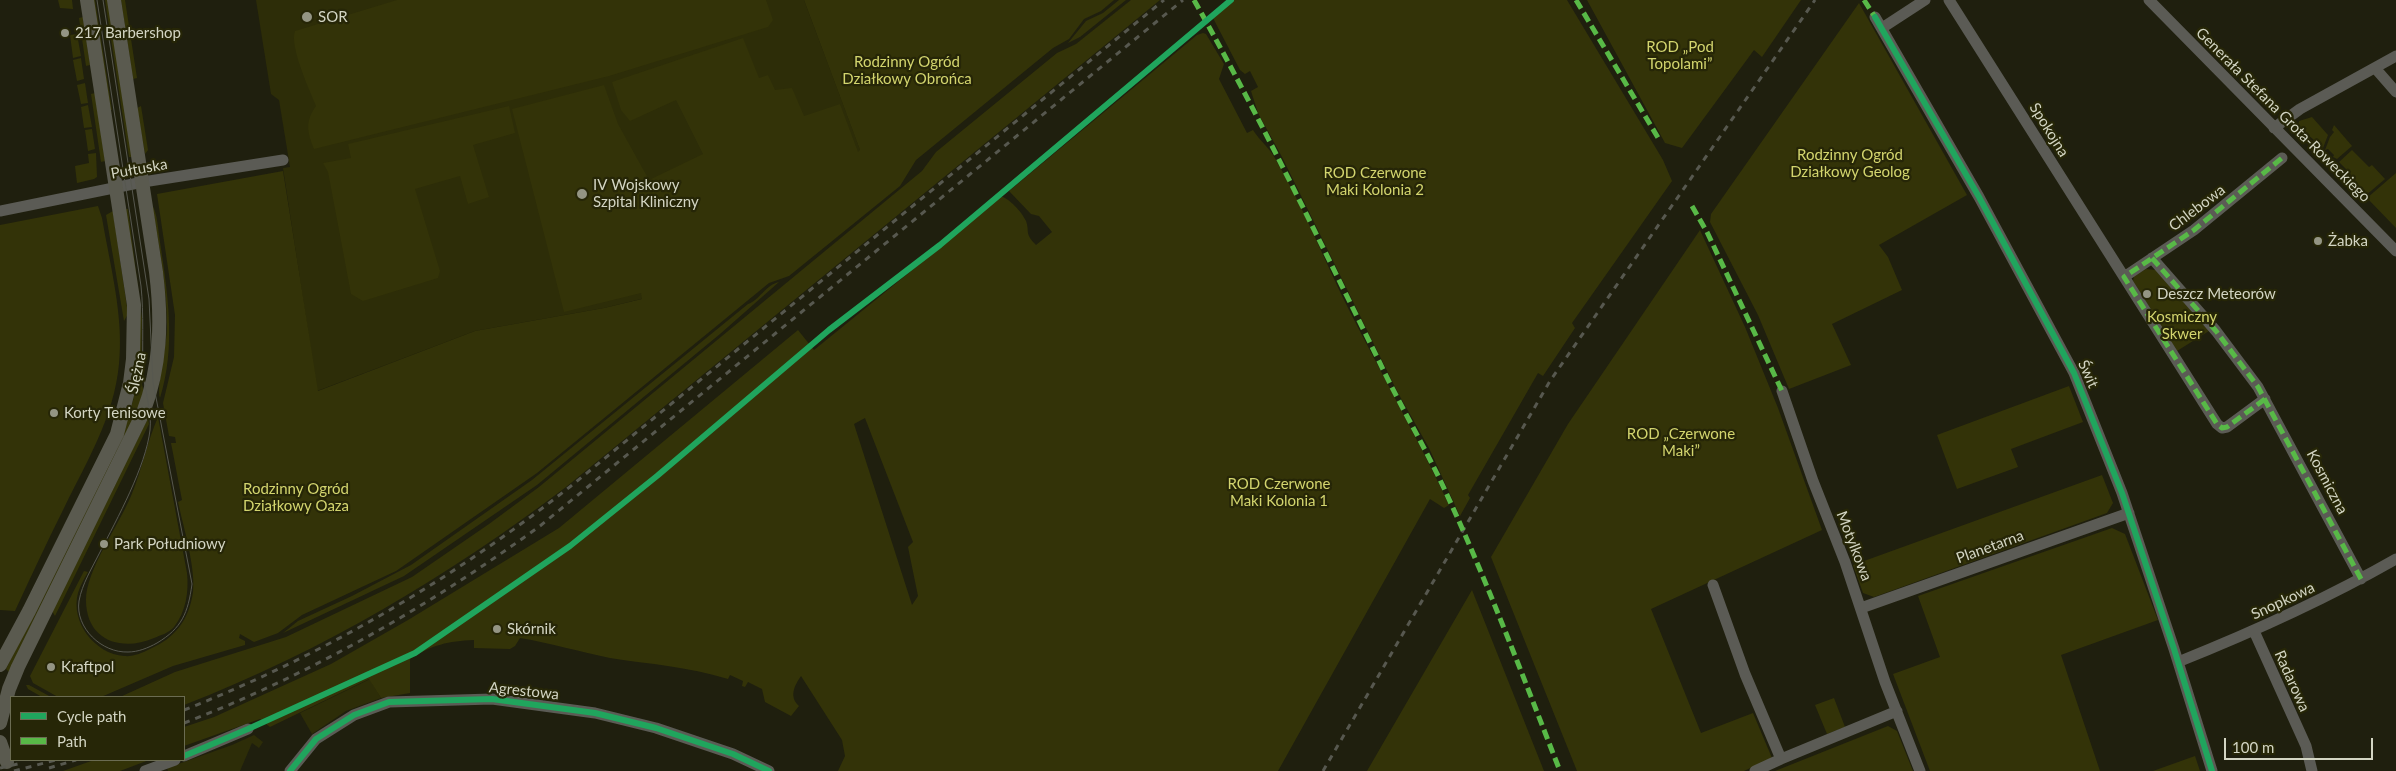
<!DOCTYPE html>
<html>
<head>
<meta charset="utf-8">
<style>
	body { margin:0 }
	#map { position:relative; width:2396px; height:771px; overflow:hidden; background:#1f1f0e; font-family:Lato,sans-serif }
	canvas { display:block }
	.legend { position:absolute; left:10px; top:696px; width:175px; height:65px; box-sizing:border-box; background:#262607; border:1px solid #6b6c52; margin:0; padding:6px 9px; list-style:none; font-size:15px; color:#d3d5c3 }
	.legend li { display:flex; align-items:center; gap:10px; height:25px }
	.legend b { width:25px; border:1px solid #6b6c52 }
	.scale { position:absolute; left:2224px; top:738px; width:149px; height:22px; box-sizing:border-box; border:2px solid #d3d5c3; border-top:0; padding-left:6px; font-size:15px; line-height:18px; white-space:nowrap; color:#d3d5c3; -webkit-text-stroke:4px #262607; paint-order:stroke }
</style>
</head>
<body>
<div id="map">
<canvas width="2396" height="771"></canvas>
<ul class="legend">
<li><b style="height:6px;background:#20a55d"></b>Cycle path</li>
<li><b style="height:6px;background:#58b947"></b>Path</li>
</ul>
<div class="scale">100 m</div>
</div>
<script>
const c = document.querySelector('canvas').getContext('2d');
c.lineJoin = 'round';
function paint(path, color) { c.fillStyle = color; c.fill(path, 'evenodd'); }
function trace(path, color, width, dash) { c.strokeStyle = color; c.lineWidth = width; c.lineCap = dash ? 'butt' : 'round'; c.setLineDash(dash || []); c.stroke(path); }
function drawText(font, color, halo, rows, align = 'center') {
  c.font = font + ' Lato,sans-serif'; c.lineWidth = 4.5; c.setLineDash([]); c.textBaseline = 'middle'; c.strokeStyle = halo; c.fillStyle = color; for (const [text, x, y, turn = 0] of rows) {
    c.save(); c.translate(x, y); c.rotate((+turn || 0) * Math.PI / 180); c.textAlign = isNaN(turn) ? turn : align; if (halo) c.strokeText(text, 0, 0); c.fillText(text, 0, 0); c.restore();
  }
}
paint(new Path2D(`
	M 256,0 L 804,0 L 879,200 L 807,259 L 604,308 L 475,331 L 317,391 L 283,168 L 290,167 L 279,100 L 271,94 Z
	M 370,679 L 381,698 L 346,711 L 312,734 L 300,713 Z
	M 254,735 L 263,742 L 259,748 L 252,743 L 240,771 L 168,771 L 167,768 L 232,745 Z`), '#2d2d08');
paint(new Path2D(`
	M 58,0 L 72,0 L 73,9 L 60,8 Z
	M 92,0 L 95,0 L 112,110 L 109,110 Z
	M 105,0 L 109,0 L 134,157 L 129,157 Z
	M 121,0 L 125,0 L 137,78 L 133,79 Z
	M 397,0 L 766,0 L 773,20 L 768,27 L 609,76 L 314,149 C 307,132 305,121 316,106 C 310,91 289,46 295,31 Z
	M 804,0 L 1114,0 L 1101,11 L 1084,19 L 1069,39 L 1053,48 L 916,160 L 900,186 L 789,276 L 769,283 L 537,473 L 409,562 L 396,571 L 302,615 L 278,633 L 254,642 L 240,634 L 239,638 L 245,641 L 245,645 L 173,666 L 101,697 L 58,697 L 33,683 L 30,676 L 84,571 L 88,572 C 84,579 80,586 78,593 C 70,622 95,654 124,656 C 133,657 142,653 150,649 C 175,638 189,620 193,592 C 196,569 183,525 178,502 L 182,500 L 171,443 L 176,443 L 175,437 L 169,436 L 163,403 L 174,357 L 175,315 L 157,194 L 283,171 L 318,391 L 475,331 L 604,308 L 642,299 L 641,293 L 564,312 L 512,109 L 604,85 L 618,124 L 649,180 L 703,154 L 676,100 L 630,121 L 621,110 L 612,82 L 743,38 L 759,78 L 768,75 L 775,90 L 792,88 L 804,116 L 840,104 L 858,152 L 860,150 Z
	M 1119,0 L 1126,0 L 1080,37 L 1068,43 L 1086,21 L 1103,13 Z
	M 1131,0 L 1160,0 L 566,487 C 447,577 323,651 184,705 L 184,697 L 120,697 L 175,672 L 286,637 L 412,577 L 489,524 L 539,487 L 922,171 L 936,152 L 1057,53 L 1076,44 Z
	M 1234,0 L 1567,0 L 1663,160 L 1672,181 L 1572,323 L 1575,328 L 1543,376 L 1538,373 L 1468,495 L 1470,498 L 1460,516 L 1429,448 L 1398,393 L 1282,157 L 1258,113 L 1251,91 L 1258,87 L 1250,71 L 1245,74 L 1240,70 L 1213,18 Z
	M 1587,0 L 1801,0 L 1762,57 L 1754,50 L 1682,148 L 1665,143 Z
	M 1859,3 L 1967,195 L 1879,245 L 1888,257 L 1902,290 L 1832,324 L 1851,365 L 1789,389 L 1758,315 L 1710,222 L 1711,214 Z
	M 83,17 L 90,65 L 86,66 L 79,18 Z
	M 1203,33 L 1206,34 L 1224,64 L 1219,79 L 1247,133 L 1253,130 C 1260,141 1270,148 1276,160 C 1304,208 1324,260 1349,310 C 1382,375 1418,439 1449,505 L 1444,508 L 1430,499 L 1278,771 L 838,771 L 845,756 L 842,740 L 801,676 C 794,686 789,697 799,706 L 791,716 L 765,702 L 762,689 L 748,682 L 745,687 L 742,686 L 743,681 L 730,675 L 728,679 C 690,667 649,664 610,658 C 580,652 551,643 520,638 L 515,646 L 510,649 L 474,648 L 474,640 C 448,641 432,645 410,659 L 410,693 L 381,698 L 369,679 L 270,727 L 260,719 L 184,746 L 184,727 L 214,717 L 331,664 L 408,620 L 559,528 L 798,330 L 814,350 L 948,241 L 1000,196 C 1009,198 1022,212 1026,221 C 1030,232 1024,233 1036,245 L 1052,232 L 1039,216 L 1031,214 L 1009,191 L 1197,35 ZM 865,418 L 913,542 L 908,547 L 918,596 L 912,605 L 854,424 Z
	M 77,34 L 81,56 L 73,58 L 70,35 Z
	M 81,58 L 84,79 L 77,81 L 73,60 Z
	M 85,83 L 88,103 L 81,104 L 77,85 Z
	M 95,93 L 105,161 L 101,162 L 91,94 Z
	M 88,105 L 92,127 L 84,128 L 81,107 Z
	M 141,106 L 148,150 L 145,154 L 137,108 Z
	M 509,106 L 515,133 L 473,145 L 489,197 L 468,204 L 460,176 L 415,189 L 440,271 L 438,278 L 363,301 L 351,294 L 328,172 L 323,163 L 351,158 L 348,144 Z
	M 2312,117 L 2328,135 L 2323,148 L 2298,126 L 2299,121 Z
	M 2334,125 L 2352,146 L 2337,159 L 2333,157 L 2334,155 L 2328,149 L 2325,150 L 2330,137 L 2334,132 L 2332,130 Z
	M 92,129 L 95,149 L 88,151 L 85,130 Z
	M 2352,150 L 2369,167 L 2372,165 L 2385,179 L 2365,196 L 2349,172 L 2339,162 Z
	M 96,153 L 97,177 L 94,179 L 77,183 L 75,166 L 89,163 L 88,154 Z
	M 2396,173 L 2396,228 L 2367,198 Z
	M 152,205 C 158,214 158,232 160,242 C 168,295 176,347 160,398 C 156,386 167,345 167,327 C 167,286 159,246 152,205 Z
	M 98,206 L 102,218 C 110,265 124,316 119,364 C 114,417 87,461 64,508 C 47,542 31,576 15,611 L 0,610 L 0,225 Z
	M 124,209 L 128,209 L 142,319 L 141,380 L 144,393 L 134,420 L 10,673 L 6,669 L 113,454 L 133,401 L 139,360 L 140,322 Z
	M 113,211 L 128,314 L 124,321 L 106,215 Z
	M 1700,230 L 1745,327 L 1778,408 L 1822,530 L 1651,609 L 1701,733 L 1753,713 L 1772,758 L 1744,771 L 1577,771 L 1491,557 L 1568,424 Z
	M 2146,269 L 2156,270 L 2209,331 L 2177,351 L 2133,281 L 2134,276 Z
	M 779,282 L 720,334 L 537,485 L 404,576 L 283,633 L 298,621 L 352,596 L 411,565 L 532,480 L 748,304 C 760,300 765,285 779,282 Z
	M 2069,386 L 2083,422 L 2011,449 L 2018,467 L 1957,489 L 1937,435 Z
	M 158,417 L 187,573 C 189,591 186,612 174,627 C 169,633 161,635 154,638 C 122,652 86,641 86,600 C 86,570 119,525 131,496 C 142,470 147,442 158,417 Z
	M 148,418 L 149,424 L 55,616 L 52,611 Z
	M 2102,475 L 2113,503 L 2107,513 L 1874,597 L 1863,593 L 1853,565 Z
	M 2112,528 L 2125,534 L 2158,620 L 2061,655 L 2100,771 L 1930,771 L 1893,674 L 1940,657 L 1918,596 Z
	M 1472,590 L 1544,771 L 1367,771 Z
	M 26,685 L 29,685 L 51,697 L 42,697 L 28,689 Z
	M 1834,698 L 1845,727 L 1827,734 L 1815,705 Z
	M 1888,726 L 1897,731 L 1913,771 L 1775,771 Z
	M 2195,756 L 2200,771 L 2153,771 Z
	M 94,760 L 149,760 L 120,771 L 63,771 Z`), '#333308');
trace(new Path2D(`
	M 1949,0 L 2217,424 L 2222,428 L 2227,427 L 2265,399
	M 2149,0 L 2396,251
	M 1875,17 L 1979,197 L 2074,373 L 2122,493 L 2174,649 L 2212,771
	M 1882,28 L 1925,0
	M 2375,68 L 2396,92
	M 2274,128 L 2300,109 L 2396,56
	M 0,211 L 143,182 L 283,160
	M 2152,258 L 2216,331 L 2258,387 L 2361,579
	M 2124,277 L 2194,230 L 2282,158
	M 1782,391 L 1813,481 L 1845,562 L 1885,682 L 1920,771
	M 1713,585 L 1745,674 L 1781,759 L 1897,711
	M 1861,608 L 2129,513
	M 2254,631 L 2306,746 L 2312,771
	M 2178,662 C 2253,632 2326,599 2396,559
	M 184,756 L 248,729
	M 145,771 L 175,760
	M 290,771 L 316,739 L 354,715 L 389,702 L 492,699 L 595,713 L 656,728 L 733,754 L 769,771
	M 1755,771 L 1781,759`), '#5b5b55', 11);
trace(new Path2D(`
	M 0,665 L 29,611 L 117,434 L 130,383 L 133,359 L 134,305 L 87,0
	M 0,723 L 9,689 L 18,667 L 143,413 C 161,366 162,321 156,272 L 114,0
	M 0,742 L 7,762`), '#5a5a4f', 14);
trace(new Path2D(`
	M 97,0 L 141,286 C 144,315 142,344 143,373 C 145,392 152,412 150,430 C 146,466 117,519 100,552 C 92,568 82,584 79,601 C 75,628 102,653 128,652 C 138,652 148,648 157,643 C 182,628 188,613 192,584 L 153,382 L 149,299 L 103,0`), '#57584f', 1);
trace(new Path2D(`
	M 184,710 C 324,655 453,579 571,486 L 1164,0
	M 184,723 C 312,674 429,606 540,526 L 1183,0
	M 0,768 L 22,763
	M 49,768 L 76,760
	M 14,771 L 56,760
	M 1323,771 L 1550,381 L 1815,0`), '#57584f', 3, [6, 6]);
trace(new Path2D(`
	M 1194,0 C 1260,117 1318,238 1378,359 C 1400,406 1427,450 1448,497 C 1489,586 1524,679 1560,771
	M 1576,0 L 1660,141
	M 1864,0 L 1875,17
	M 1692,206 L 1707,232 L 1782,391
	M 2152,258 L 2216,331 L 2258,387 L 2361,579
	M 2265,399 L 2227,427 L 2222,428 L 2217,424 L 2124,277 L 2194,230 L 2282,158`), '#58b947', 5, [10, 5]);
trace(new Path2D(`
	M 1875,17 L 1979,197 L 2074,373 L 2122,493 L 2174,649 L 2212,771
	M 184,756 L 248,729 L 415,653 L 570,546 L 657,476 L 829,330 L 940,245 L 1231,0
	M 290,771 L 316,739 L 354,715 L 389,702 L 492,699 L 595,713 L 656,728 L 733,754 L 769,771`), '#20a55d', 6);
for (const [x, y, r, color] of [
	[307,17,6,"#949584"],
	[65,33,5,"#949584"],
	[582,194,6,"#949584"],
	[2318,241,5,"#949584"],
	[2147,294,5,"#949584"],
	[54,413,5,"#949584"],
	[104,544,5,"#949584"],
	[497,629,5,"#949584"],
	[51,667,5,"#949584"]
]) { const dot = new Path2D(); dot.arc(x, y, r, 0, 2 * Math.PI); c.fillStyle = color; c.fill(dot); trace(dot, '#262607', 2); }
drawText('15px', '#d3d5c3', '#262607', [
	["SOR",318,17],
	["217 Barbershop",75,33],
	["IV Wojskowy",593,185],
	["Szpital Kliniczny",593,202],
	["Żabka",2328,241],
	["Deszcz Meteorów",2157,294],
	["Korty Tenisowe",64,413],
	["Park Południowy",114,544],
	["Skórnik",507,629],
	["Kraftpol",61,667]
], 'left');
drawText('15px', '#d3d56e', '#262607', [
	["ROD „Pod",1680,47],
	["Topolami”",1680,64],
	["Rodzinny Ogród",907,62],
	["Działkowy Obrońca",907,79],
	["Rodzinny Ogród",1850,155],
	["Działkowy Geolog",1850,172],
	["ROD Czerwone",1375,173],
	["Maki Kolonia 2",1375,190],
	["Kosmiczny",2182,317],
	["Skwer",2182,334],
	["ROD „Czerwone",1681,434],
	["Maki”",1681,451],
	["ROD Czerwone",1279,484],
	["Maki Kolonia 1",1279,501],
	["Rodzinny Ogród",296,489],
	["Działkowy Oaza",296,506]
]);
drawText('15px', '#d3d5c3', '#262607', [
	["Generała Stefana Grota-Roweckiego",2283,115,45],
	["Spokojna",2049,130,58],
	["Pułtuska",139,169,-10],
	["Chlebowa",2197,208,-37],
	["Ślężna",137,373,-78],
	["Świt",2088,374,66],
	["Kosmiczna",2327,482,62],
	["Motylkowa",1854,546,69],
	["Planetarna",1990,547,-20],
	["Snopkowa",2283,601,-25],
	["Radarowa",2292,681,66],
	["Agrestowa",524,691,6]
]);
</script>
</body>
</html>
